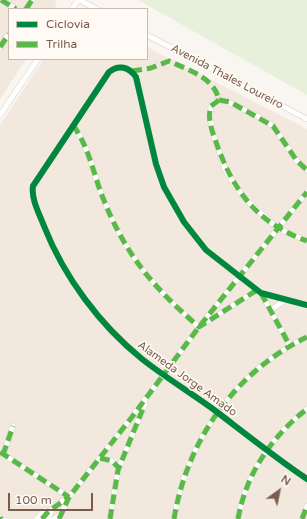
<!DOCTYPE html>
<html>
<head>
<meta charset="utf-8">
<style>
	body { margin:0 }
	#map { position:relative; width:307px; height:519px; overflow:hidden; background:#f9f5f0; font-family:"Varela Round",sans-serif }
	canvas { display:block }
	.legend { position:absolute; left:8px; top:8px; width:140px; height:52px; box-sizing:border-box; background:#fffaf3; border:1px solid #cabbb1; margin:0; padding:5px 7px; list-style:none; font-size:12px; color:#7a5c4d }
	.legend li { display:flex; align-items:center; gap:8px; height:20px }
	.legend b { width:20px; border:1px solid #cabbb1 }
	.north { position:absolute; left:259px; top:471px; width:40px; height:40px; -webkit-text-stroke:3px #fffaf3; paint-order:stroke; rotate:33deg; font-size:11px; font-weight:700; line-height:16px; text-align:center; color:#7a5c4d }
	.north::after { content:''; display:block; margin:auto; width:14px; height:18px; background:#7a5c4d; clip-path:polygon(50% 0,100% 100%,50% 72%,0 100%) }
	.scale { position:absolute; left:8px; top:493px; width:85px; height:18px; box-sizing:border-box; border:2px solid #7a5c4d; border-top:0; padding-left:5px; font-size:12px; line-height:14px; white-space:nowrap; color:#7a5c4d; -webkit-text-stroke:3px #fffaf3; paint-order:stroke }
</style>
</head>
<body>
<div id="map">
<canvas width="307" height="519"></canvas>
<ul class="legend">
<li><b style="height:5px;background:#00873e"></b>Ciclovia</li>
<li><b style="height:5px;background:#58b947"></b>Trilha</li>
</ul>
<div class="north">N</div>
<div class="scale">100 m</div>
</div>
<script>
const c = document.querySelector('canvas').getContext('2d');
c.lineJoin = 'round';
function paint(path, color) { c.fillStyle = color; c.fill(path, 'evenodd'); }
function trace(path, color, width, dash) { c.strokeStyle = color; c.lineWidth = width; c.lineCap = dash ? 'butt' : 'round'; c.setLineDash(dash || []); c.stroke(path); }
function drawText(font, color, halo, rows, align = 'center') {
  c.font = font + ' "Varela Round",sans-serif'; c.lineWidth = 3.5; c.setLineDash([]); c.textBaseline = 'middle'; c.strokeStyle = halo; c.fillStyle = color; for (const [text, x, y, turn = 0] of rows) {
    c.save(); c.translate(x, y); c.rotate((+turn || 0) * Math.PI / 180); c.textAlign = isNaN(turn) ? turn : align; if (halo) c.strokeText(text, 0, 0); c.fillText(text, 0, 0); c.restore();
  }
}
paint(new Path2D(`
	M 0,0 L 55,0 L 57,9 L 9,9 L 9,59 L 26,59 L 0,99 Z
	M 147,47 L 307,129 L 307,519 L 0,519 L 0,125 L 44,59 L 147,59 Z`), '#f2e8de');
paint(new Path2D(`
	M 138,0 L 307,0 L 307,95 Z`), '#e7f0db');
const street = new Path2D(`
	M 1,0 L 16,9
	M 79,0 L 97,9
	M 26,9 L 32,0
	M 72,9 L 78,0
	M 147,35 L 307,119
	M 0,47 L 9,34
	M 0,115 L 38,59
	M 73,125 C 89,147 93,173 103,198 C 126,256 153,287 199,327 L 257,290
	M 307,170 L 297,161 L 273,126 L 259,117 L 224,100 L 214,102 L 211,106 L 210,118 L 213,133 L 225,169 L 235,186 L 247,201 L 279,229 L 307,241
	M 261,293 L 290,346
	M 307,305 L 261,293 L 206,250 L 184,222 L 164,187 L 156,164 L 136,77 C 129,67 119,64 109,72 L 33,186 C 31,199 39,213 44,226 C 64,277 100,325 142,359 C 166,378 193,394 217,412 C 247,435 276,458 307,479
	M 271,310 L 285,300
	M 0,452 L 69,497
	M 3,455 L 13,426
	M 100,458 L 112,461 L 119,468
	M 0,517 L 1,519
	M 37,519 L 45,510
	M 42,519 L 48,512 L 68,497
	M 48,519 L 52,510
	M 54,519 L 61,514
	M 59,519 L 69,497 L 132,417 L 199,327 L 307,192
	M 110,519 L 118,470 L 145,404
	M 174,519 C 187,440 235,372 307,337
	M 238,519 C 246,474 271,437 307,409
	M 302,519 L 307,506`);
trace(street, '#d7d1cb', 6);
trace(street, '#fefefd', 5);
trace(new Path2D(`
	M 1,0 L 16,9
	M 26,9 L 32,0
	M 0,47 L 9,34
	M 132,71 L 151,68 L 169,61 C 188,70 214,77 219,100
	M 219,100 L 211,106 C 207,118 212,131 216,142 C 233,191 257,223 307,241
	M 219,100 L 230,102 L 273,126 L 297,161 L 307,170
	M 73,125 C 89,147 93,173 103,198 C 126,256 153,287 199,327 L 257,290
	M 261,293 L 290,346
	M 0,452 L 69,497
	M 3,455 L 13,426
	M 100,458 L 112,461 L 119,468
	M 0,517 L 1,519
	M 42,519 L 48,512 L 67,498
	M 59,519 L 69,497 L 132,417 L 199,327 L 307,192
	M 110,519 L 118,470 L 144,406
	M 174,519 C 187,440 235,372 307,337
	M 238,519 C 246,474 271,437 307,409
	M 302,519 L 307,506`), '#58b947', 5, [10, 5]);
trace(new Path2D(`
	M 307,305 L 261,293 L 206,250 L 184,222 L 164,187 L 156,164 L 136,77 C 129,67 119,64 109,72 L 33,186 C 31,199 39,213 44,226 C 64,277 100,325 142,359 C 166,378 193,394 217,412 C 247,435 276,458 307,479`), '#00873e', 6);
drawText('11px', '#7a5c4d', '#fffaf3', [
	["Avenida Thales Loureiro",227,77,28],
	["Alameda Jorge Amado",187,379,36]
]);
</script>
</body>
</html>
